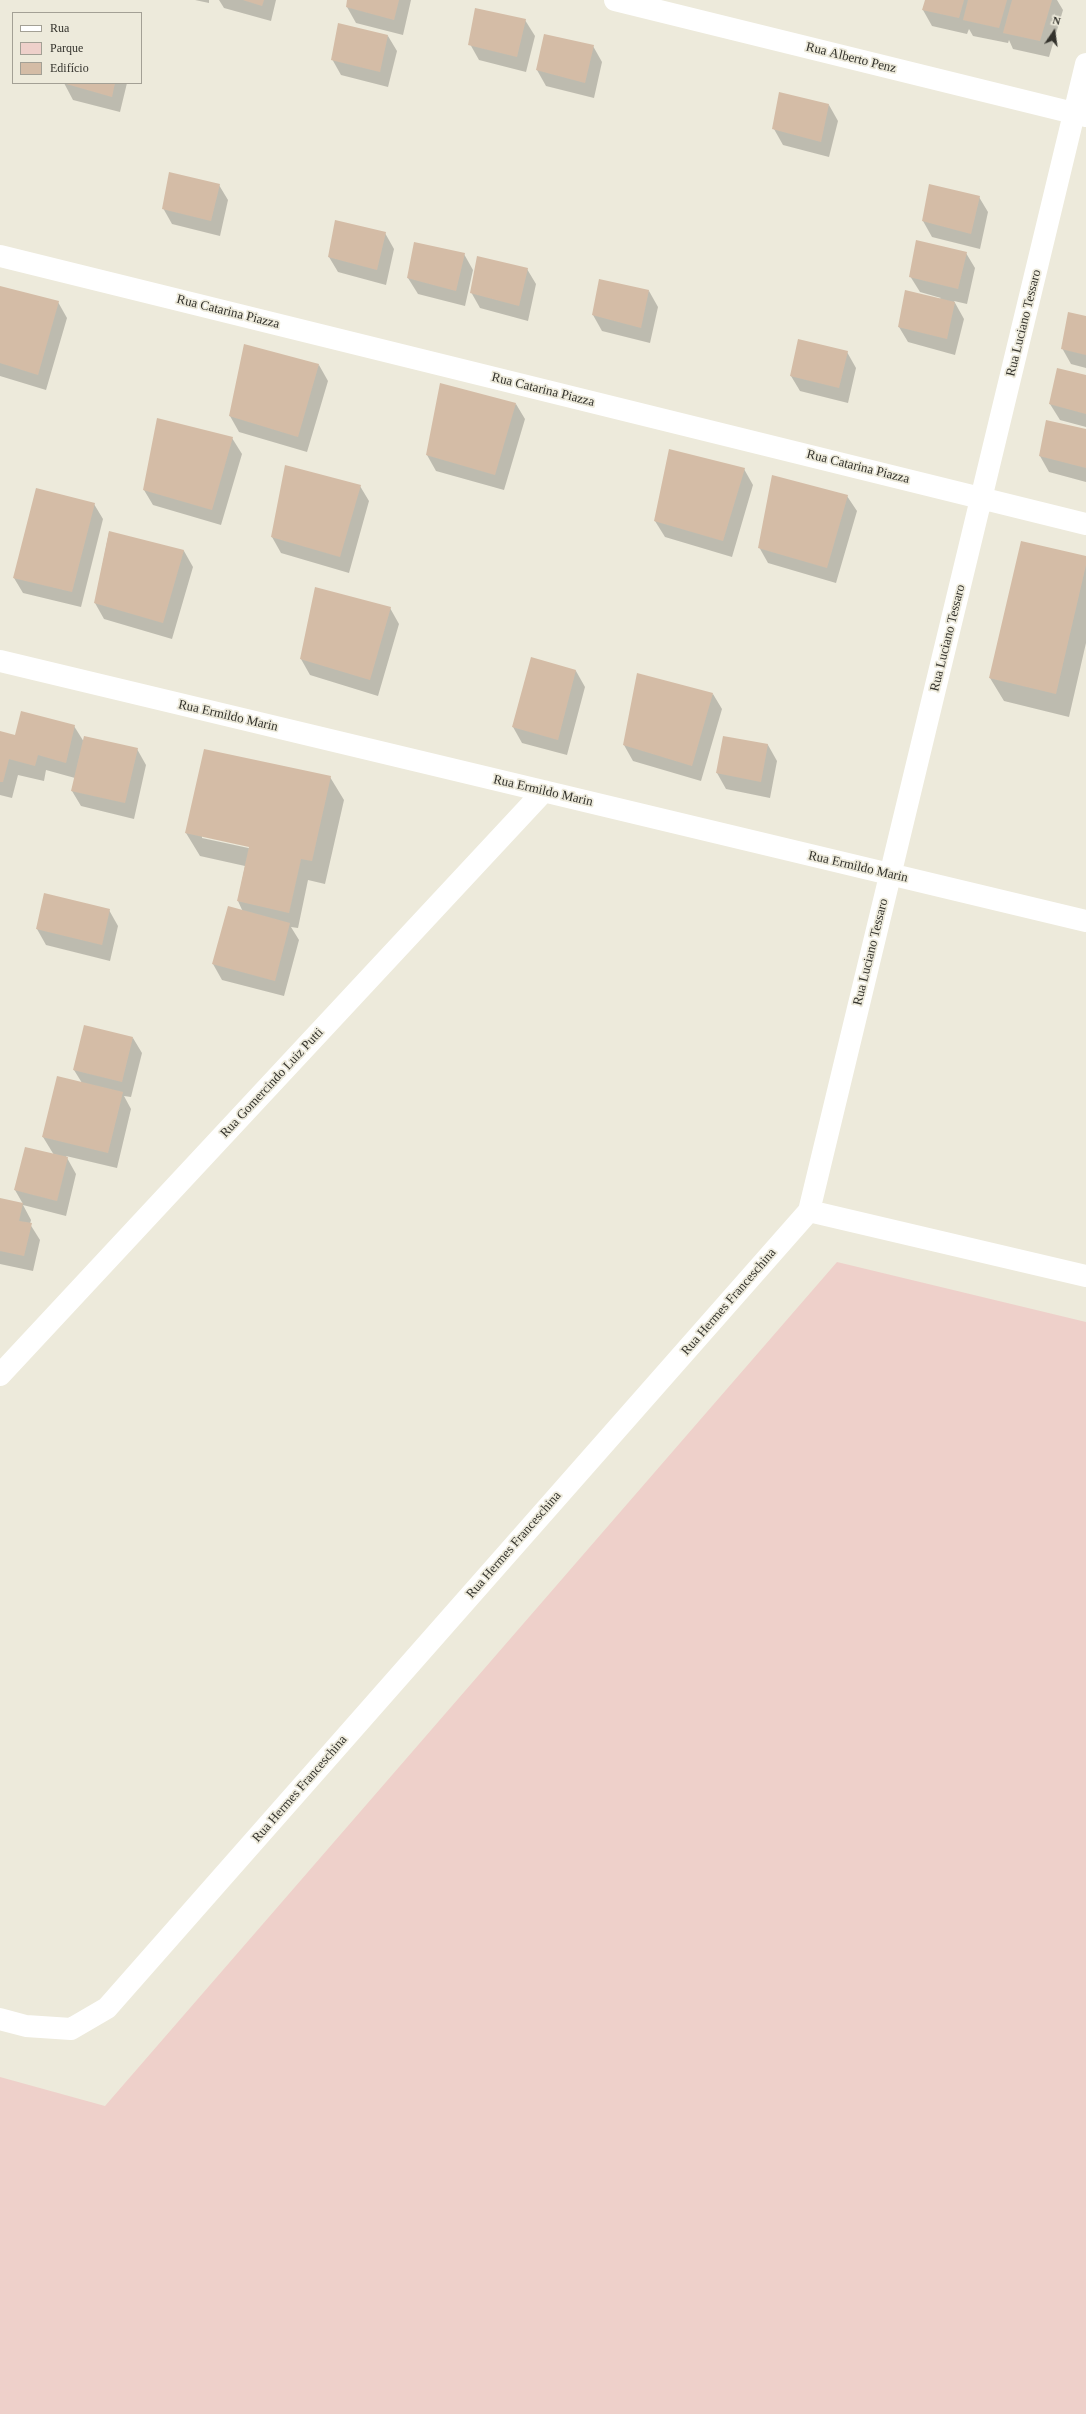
<!DOCTYPE html>
<html>
<head>
<meta charset="utf-8">
<style>
	body { margin:0 }
	#map { position:relative; width:1086px; height:2414px; overflow:hidden; background:#edeadb; font-family:Georgia,serif }
	canvas { display:block }
	.legend { position:absolute; left:12px; top:12px; width:130px; height:72px; box-sizing:border-box; background:#edeadb; border:1px solid #a3a095; margin:0; padding:5px 7px; list-style:none; font-size:12px; color:#33322c }
	.legend li { display:flex; align-items:center; gap:8px; height:20px }
	.legend b { width:20px; border:1px solid #a3a095 }
	.north { position:absolute; left:1034px; top:12px; width:40px; height:40px; -webkit-text-stroke:3px #edeadb; paint-order:stroke; rotate:13deg; font-size:11px; font-weight:700; line-height:16px; text-align:center; color:#33322c }
	.north::after { content:''; display:block; margin:auto; width:14px; height:18px; background:#33322c; clip-path:polygon(50% 0,100% 100%,50% 72%,0 100%) }
</style>
</head>
<body>
<div id="map">
<canvas width="1086" height="2414"></canvas>
<ul class="legend">
<li><b style="height:5px;background:#fff"></b>Rua</li>
<li><b style="height:11px;background:#eed0ca"></b>Parque</li>
<li><b style="height:11px;background:#d4bca6"></b>Edifício</li>
</ul>
<div class="north">N</div>
</div>
<script>
const c = document.querySelector('canvas').getContext('2d');
c.lineJoin = 'round';
function paint(path, color) { c.fillStyle = color; c.fill(path, 'evenodd'); }
function trace(path, color, width, dash) { c.strokeStyle = color; c.lineWidth = width; c.lineCap = dash ? 'butt' : 'round'; c.setLineDash(dash || []); c.stroke(path); }
function drawText(font, color, halo, rows, align = 'center') {
  c.font = font + ' Georgia,serif'; c.lineWidth = 3.5; c.setLineDash([]); c.textBaseline = 'middle'; c.strokeStyle = halo; c.fillStyle = color; for (const [text, x, y, turn = 0] of rows) {
    c.save(); c.translate(x, y); c.rotate((+turn || 0) * Math.PI / 180); c.textAlign = isNaN(turn) ? turn : align; if (halo) c.strokeText(text, 0, 0); c.fillText(text, 0, 0); c.restore();
  }
}
paint(new Path2D(`
	M 837,1262 L 1086,1322 L 1086,2414 L 0,2414 L 0,2077 L 105,2106 Z`), '#eed0ca');
paint(new Path2D(`
	M 195,0 L 209,0 L 209,3 Z
	M 219,0 L 276,0 L 271,21 L 224,8 Z
	M 348,0 L 411,0 L 403,35 L 356,23 L 347,7 Z
	M 926,0 L 1057,0 L 1063,10 L 1049,57 L 1013,49 L 1009,40 L 1008,43 L 973,36 L 969,29 L 967,34 L 932,26 L 923,10 Z
	M 525,20 L 535,36 L 526,72 L 479,60 L 470,44 Z
	M 388,36 L 397,51 L 388,87 L 341,75 L 332,59 Z
	M 593,46 L 602,62 L 594,98 L 546,86 L 537,70 Z
	M 64,83 L 127,83 L 120,112 L 73,100 Z
	M 829,105 L 838,121 L 829,157 L 783,145 L 774,129 Z
	M 219,185 L 228,200 L 220,236 L 172,224 L 163,208 Z
	M 979,197 L 988,212 L 980,249 L 932,237 L 923,221 Z
	M 385,233 L 394,249 L 386,285 L 338,272 L 329,257 Z
	M 966,253 L 975,268 L 967,304 L 954,301 L 964,319 L 955,355 L 908,342 L 899,327 L 941,298 L 920,292 L 910,276 Z
	M 464,254 L 473,270 L 465,306 L 418,294 L 408,278 Z
	M 527,269 L 536,284 L 528,321 L 480,308 L 471,292 Z
	M 0,287 L 58,302 L 67,318 L 46,390 L 0,376 Z
	M 649,291 L 658,307 L 650,343 L 602,331 L 593,315 Z
	M 1086,317 L 1086,368 L 1071,364 L 1062,348 Z
	M 847,352 L 856,368 L 848,403 L 800,391 L 791,376 Z
	M 319,365 L 328,381 L 307,452 L 239,432 L 230,416 Z
	M 1086,376 L 1086,427 L 1060,420 L 1050,404 Z
	M 516,404 L 525,419 L 504,490 L 436,471 L 427,455 Z
	M 1047,421 L 1086,430 L 1086,482 L 1049,472 L 1040,456 Z
	M 232,438 L 242,454 L 221,525 L 153,505 L 144,490 Z
	M 744,469 L 753,485 L 732,557 L 665,537 L 655,521 Z
	M 360,486 L 369,501 L 349,573 L 281,553 L 272,537 Z
	M 847,496 L 857,511 L 836,583 L 768,563 L 759,547 Z
	M 94,504 L 103,519 L 81,607 L 23,593 L 14,578 Z
	M 109,532 L 184,551 L 193,567 L 172,639 L 104,619 L 95,603 Z
	M 1086,557 L 1086,643 L 1069,717 L 1004,701 L 990,678 Z
	M 390,608 L 399,624 L 378,696 L 310,675 L 301,659 Z
	M 532,659 L 576,671 L 585,687 L 567,755 L 522,743 L 513,727 Z
	M 713,694 L 722,709 L 701,781 L 633,761 L 624,745 Z
	M 74,726 L 84,742 L 137,749 L 146,765 L 134,819 L 81,806 L 72,791 L 75,778 L 46,770 L 44,781 L 18,775 L 12,798 L 0,795 L 0,732 L 16,736 Z
	M 724,737 L 768,745 L 777,761 L 770,798 L 726,789 L 717,773 Z
	M 330,777 L 344,800 L 325,884 L 308,880 L 298,928 L 291,927 L 299,940 L 284,996 L 222,980 L 213,964 L 243,912 L 238,901 L 245,866 L 200,856 L 186,833 ZM 202,836 L 254,847 L 253,849 L 202,838 Z
	M 45,895 L 109,910 L 118,926 L 110,961 L 46,945 L 37,929 Z
	M 133,1038 L 142,1053 L 131,1097 L 124,1096 L 131,1109 L 117,1168 L 66,1156 L 76,1174 L 66,1216 L 23,1205 L 31,1220 L 30,1224 L 40,1240 L 33,1271 L 0,1264 L 0,1199 L 23,1204 L 15,1190 L 54,1155 L 43,1137 L 82,1083 L 74,1070 Z`), '#0003');
paint(new Path2D(`
	M 243,0 L 264,0 L 262,6 Z
	M 347,0 L 399,0 L 394,20 L 346,7 Z
	M 925,0 L 964,0 L 959,18 L 922,10 Z
	M 968,0 L 1007,0 L 999,28 L 963,20 Z
	M 1012,0 L 1052,0 L 1040,41 L 1003,33 Z
	M 475,8 L 526,19 L 517,57 L 468,45 Z
	M 338,23 L 388,35 L 380,72 L 331,60 Z
	M 544,34 L 594,45 L 585,83 L 536,70 Z
	M 63,83 L 115,83 L 112,97 Z
	M 779,92 L 829,104 L 821,142 L 772,129 Z
	M 169,172 L 220,184 L 211,221 L 162,209 Z
	M 929,184 L 980,196 L 971,234 L 922,221 Z
	M 335,220 L 386,232 L 377,270 L 328,257 Z
	M 916,240 L 967,252 L 958,289 L 909,277 Z
	M 414,242 L 465,253 L 456,291 L 407,278 Z
	M 477,256 L 528,268 L 519,306 L 470,293 Z
	M 599,279 L 649,290 L 641,328 L 592,315 Z
	M 0,286 L 59,301 L 38,375 L 0,363 Z
	M 905,290 L 955,302 L 947,339 L 898,327 Z
	M 1068,312 L 1086,316 L 1086,355 L 1061,349 Z
	M 798,339 L 848,351 L 839,388 L 790,376 Z
	M 244,344 L 319,364 L 298,437 L 229,416 Z
	M 1057,368 L 1086,375 L 1086,414 L 1049,404 Z
	M 440,383 L 516,403 L 495,475 L 426,455 Z
	M 157,418 L 233,437 L 212,510 L 143,490 Z
	M 1046,420 L 1086,429 L 1086,468 L 1039,456 Z
	M 669,449 L 745,468 L 723,541 L 654,521 Z
	M 285,465 L 361,485 L 340,557 L 271,537 Z
	M 772,475 L 848,495 L 827,568 L 758,548 Z
	M 36,488 L 95,503 L 72,592 L 13,578 Z
	M 109,531 L 184,550 L 163,623 L 94,603 Z
	M 1021,541 L 1086,556 L 1086,565 L 1056,694 L 989,678 Z
	M 315,587 L 391,607 L 370,680 L 300,659 Z
	M 531,657 L 576,670 L 558,740 L 512,727 Z
	M 637,673 L 713,693 L 692,766 L 623,745 Z
	M 21,711 L 75,725 L 66,763 L 38,755 L 35,766 L 9,759 L 3,782 L 0,782 L 0,731 L 15,735 Z
	M 84,736 L 138,748 L 125,803 L 71,791 Z
	M 723,736 L 768,744 L 761,782 L 716,773 Z
	M 204,749 L 331,776 L 312,861 L 301,859 L 289,913 L 237,901 L 249,847 L 185,833 Z
	M 44,893 L 110,909 L 102,945 L 36,929 Z
	M 228,906 L 290,923 L 275,981 L 212,964 Z
	M 84,1025 L 133,1037 L 122,1082 L 73,1070 Z
	M 57,1076 L 123,1092 L 108,1153 L 42,1137 Z
	M 25,1147 L 68,1157 L 57,1201 L 14,1190 Z
	M 0,1198 L 23,1203 L 19,1221 L 32,1223 L 24,1256 L 0,1251 Z`), '#d4bca6');
trace(new Path2D(`
	M 615,0 L 1086,116
	M 0,256 L 1086,524
	M 0,661 L 1086,921
	M 809,1211 L 1086,64
	M 0,1375 L 544,791
	M 0,2019 L 26,2026 L 71,2029 L 107,2008 L 809,1211 L 1086,1276`), '#fff', 22);
drawText('13px', '#33322c', '#edeadb', [
	["Rua Alberto Penz",851,58,14],
	["Rua Catarina Piazza",228,312,14],
	["Rua Luciano Tessaro",1024,323,-76],
	["Rua Catarina Piazza",543,390,14],
	["Rua Catarina Piazza",858,467,14],
	["Rua Luciano Tessaro",948,638,-76],
	["Rua Ermildo Marin",228,716,13],
	["Rua Ermildo Marin",543,791,13],
	["Rua Ermildo Marin",858,867,13],
	["Rua Luciano Tessaro",871,952,-76],
	["Rua Gomercindo Luiz Putti",272,1083,-47],
	["Rua Hermes Franceschina",729,1302,-49],
	["Rua Hermes Franceschina",514,1545,-49],
	["Rua Hermes Franceschina",300,1789,-49]
]);
</script>
</body>
</html>
